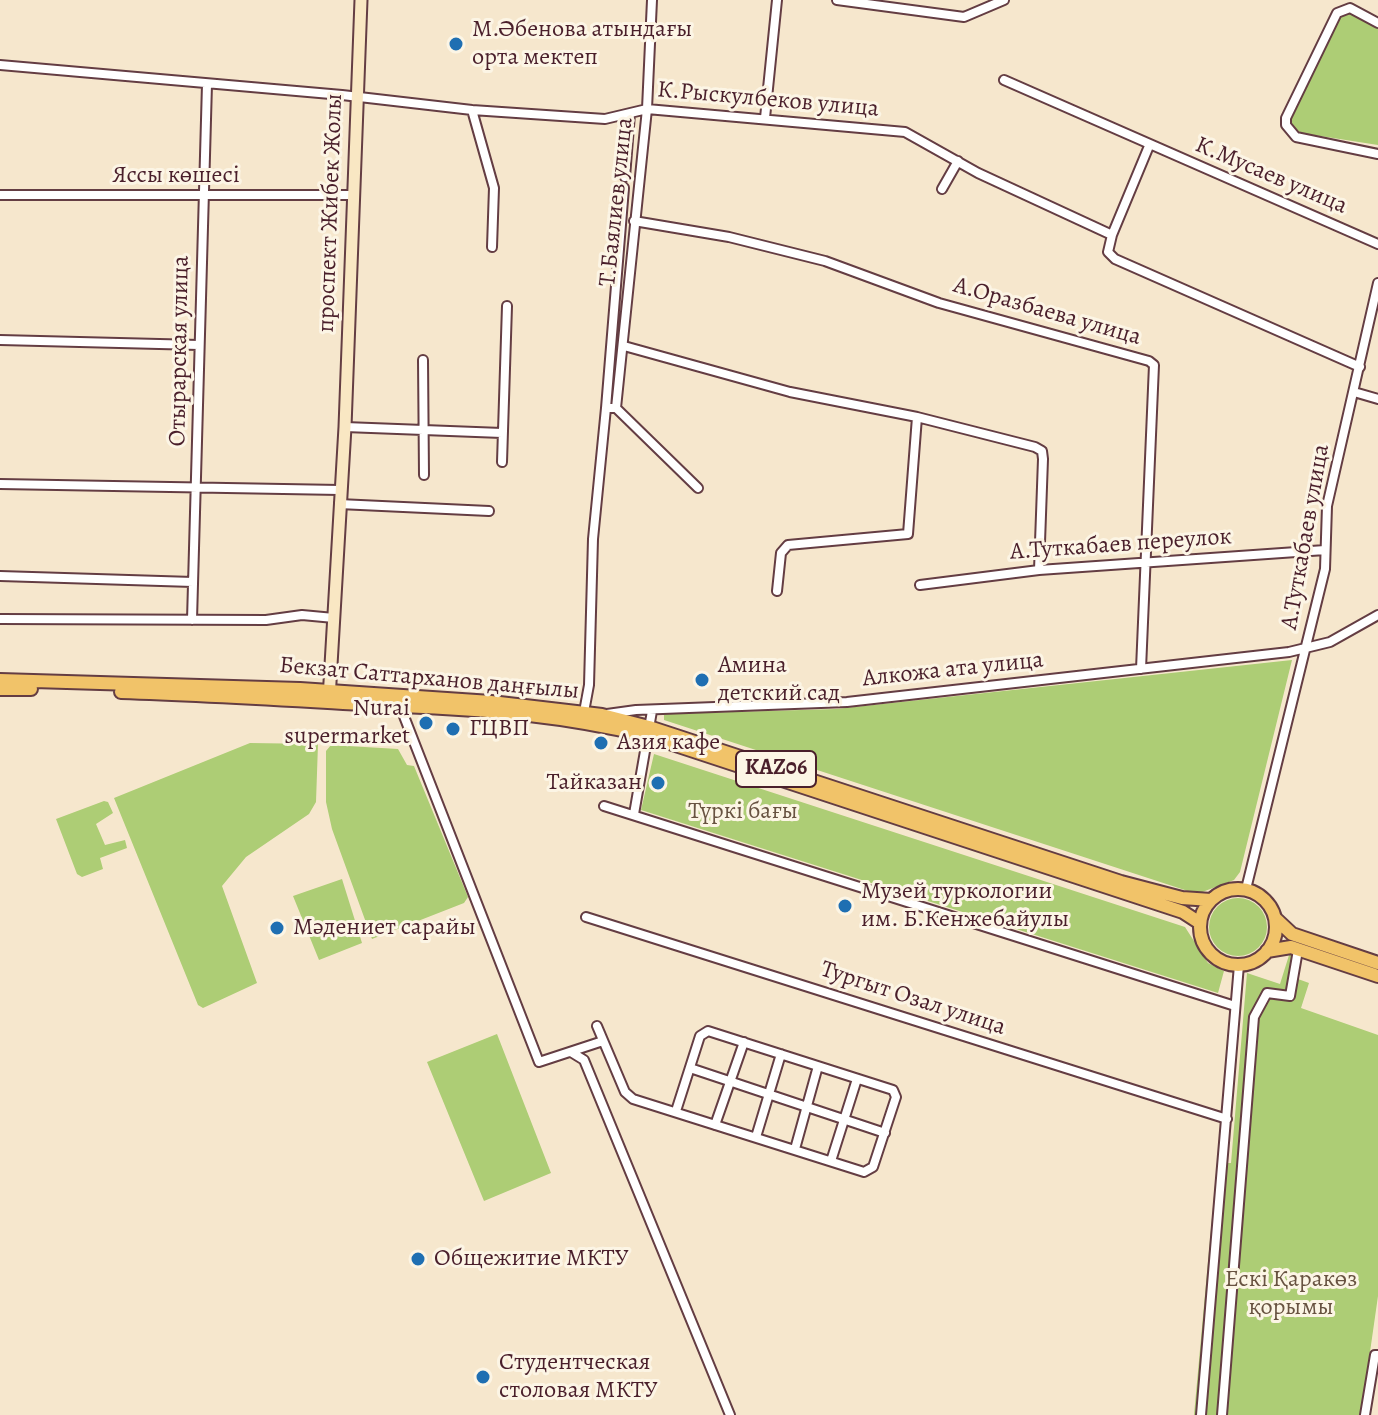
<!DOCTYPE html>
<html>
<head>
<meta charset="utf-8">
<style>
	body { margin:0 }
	canvas { display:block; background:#f6e7cd }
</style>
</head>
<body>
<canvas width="1378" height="1415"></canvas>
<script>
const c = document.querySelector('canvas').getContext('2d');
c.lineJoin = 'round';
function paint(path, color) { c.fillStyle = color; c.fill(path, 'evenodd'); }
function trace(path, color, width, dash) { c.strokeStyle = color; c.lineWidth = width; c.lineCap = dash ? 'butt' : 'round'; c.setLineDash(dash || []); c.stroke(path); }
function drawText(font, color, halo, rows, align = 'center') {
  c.font = font + ' Alegreya,serif'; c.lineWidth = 6; c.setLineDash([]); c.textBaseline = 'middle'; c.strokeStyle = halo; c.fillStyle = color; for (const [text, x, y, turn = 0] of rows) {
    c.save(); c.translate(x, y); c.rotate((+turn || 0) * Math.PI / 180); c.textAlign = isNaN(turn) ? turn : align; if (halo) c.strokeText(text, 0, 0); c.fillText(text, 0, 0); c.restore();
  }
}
paint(new Path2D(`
	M 1347,11 L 1378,25 L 1378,145 L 1301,133 L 1290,124 L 1289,117 L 1339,13 Z
	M 1292,660 L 1240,872 L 1234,880 L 1197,894 L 664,720 L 664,714 L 836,709 Z
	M 250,743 L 318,744 L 316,802 L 309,814 L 246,857 L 222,886 L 257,983 L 203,1008 L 198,1005 L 114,798 Z
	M 331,745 L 398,749 L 407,765 L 414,766 L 468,897 L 464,903 L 372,939 L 332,829 L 326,802 L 326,751 Z
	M 654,754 L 1185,927 L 1208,963 L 1224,971 L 1218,993 L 641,810 Z
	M 104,801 L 108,802 L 113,813 L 96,824 L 105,845 L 125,840 L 127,848 L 100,858 L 103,869 L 82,877 L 77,874 L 56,819 Z
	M 342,879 L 362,943 L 319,960 L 293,896 Z
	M1209 927a29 29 0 1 1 58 0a29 29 0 1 1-58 0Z
	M 1290,952 L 1300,955 L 1298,979 L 1309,983 L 1301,1008 L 1378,1035 L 1378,1296 L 1361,1415 L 1194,1415 L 1217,1163 L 1231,1163 L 1247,973 L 1280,984 Z
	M 497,1034 L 551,1173 L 484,1201 L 427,1062 Z`), '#adcd75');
const street = new Path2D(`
	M 837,0 L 964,17 L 1004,0
	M 1378,23 L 1350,8 L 1337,13 L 1286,118 L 1286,125 L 1296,137 L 1378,154
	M 0,65 L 342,95 L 472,110 L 605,119 L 647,109 L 905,132 L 978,173 L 1112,235 L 1108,252 L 1115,259 L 1360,367
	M 1004,80 L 1378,244
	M 472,110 L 494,188 L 492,247
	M 765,118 L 777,0
	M 625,177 L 630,114
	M 942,189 L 958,161
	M 0,195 L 353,195
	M 634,221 L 729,237 L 825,261 L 939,303 L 1149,361 L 1154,365 L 1141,669
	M 1112,235 L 1149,146
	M 0,340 L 199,345
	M 624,346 L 790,392 L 917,417 L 1035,447 L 1042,451 L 1043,459 L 1039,570
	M 423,360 L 424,475
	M 1354,392 L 1378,399
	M 606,408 L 624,188
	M 616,408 L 698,488
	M 345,427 L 502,433
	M 502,462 L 507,306
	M 0,484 L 340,490
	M 339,504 L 489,511
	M 0,576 L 193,582
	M 920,585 L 1039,570 L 1325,550
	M 777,591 L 781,553 L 788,545 L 908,534 L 917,417
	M 0,619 L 266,620 L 302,615 L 334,618
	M 192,620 L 207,84
	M 400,706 L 539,1062 L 603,1041
	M 584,712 L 589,685 L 593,539 L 606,408 L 616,408 L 647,109 L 652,0
	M 607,714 L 636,710 L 847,702 L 1289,652 L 1330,642 L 1378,615
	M 604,806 L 1235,1006
	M 634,814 L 652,711
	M 1246,889 L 1325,569 L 1327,506 L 1378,283
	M 586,917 L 1227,1119
	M 597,1026 L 625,1092 L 633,1099 L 864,1172 L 873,1167 L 896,1097 L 893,1090 L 708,1031 L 700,1036 L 676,1111
	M 571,1052 L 584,1060 L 730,1415
	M 690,1068 L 885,1133
	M 715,1125 L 744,1042
	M 756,1137 L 781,1054
	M 795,1149 L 818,1066
	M 831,1161 L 857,1079
	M 1201,1415 L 1239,965
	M 1222,1415 L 1254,1017 L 1267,993 L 1290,996 L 1298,950
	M 1365,1415 L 1375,1355 L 1378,1355`);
const secondary = new Path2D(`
	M 329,699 L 345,427 L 361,0`);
const primary = new Path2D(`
	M 0,680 L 300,689 L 491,702 L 602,715 L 649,727 L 1121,882 L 1182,898 L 1211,900
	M 0,689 L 31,689
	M 121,692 C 215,695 308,701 401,706 C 485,709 566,716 648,736 L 1183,912 L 1200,923
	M1200 927a38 38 0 1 1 76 0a38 38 0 1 1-76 0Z
	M 1276,919 L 1292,934 L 1378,963
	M 1267,951 L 1291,947 L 1378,976`);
trace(street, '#643d43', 12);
trace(secondary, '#643d43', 15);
trace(primary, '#643d43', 16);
trace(street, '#fff', 8);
trace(secondary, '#f9e7c3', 11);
trace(primary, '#f1c369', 12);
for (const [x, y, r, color] of [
	[456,44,8,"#1f6fb2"],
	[702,680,8,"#1f6fb2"],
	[426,723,8,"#1f6fb2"],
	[453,729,8,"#1f6fb2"],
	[601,743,8,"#1f6fb2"],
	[658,783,8,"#1f6fb2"],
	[845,906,8,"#1f6fb2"],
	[277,928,8,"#1f6fb2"],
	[418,1259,8,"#1f6fb2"],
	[483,1377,8,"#1f6fb2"]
]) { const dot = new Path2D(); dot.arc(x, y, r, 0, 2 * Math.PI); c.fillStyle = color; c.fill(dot); trace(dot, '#fcf5e5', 3); }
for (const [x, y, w] of [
	[776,769,80]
]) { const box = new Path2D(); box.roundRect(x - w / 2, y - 18, w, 36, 6); c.fillStyle = '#fcf5e5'; c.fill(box); trace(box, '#4a1f2b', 2); }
drawText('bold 22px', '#4a1f2b', null, [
	["KАZ06",776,769]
]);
drawText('24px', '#4a1f2b', '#fcf5e5', [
	["М.Әбенова атындағы",472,30],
	["орта мектеп",472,58],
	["Амина",718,666],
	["детский сад",718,694],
	["Nurai",410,709,"right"],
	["supermarket",410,737,"right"],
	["ГЦВП",469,729],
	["Азия кафе",617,743],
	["Тайказан",642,783,"right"],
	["Музей туркологии",861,892],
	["им. Б.Кенжебайулы",861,920],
	["Мәдениет сарайы",293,928],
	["Общежитие МКТУ",434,1259],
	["Студентческая",499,1363],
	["столовая МКТУ",499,1391]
], 'left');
drawText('24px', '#4a1f2b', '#fcf5e5', [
	["К.Рыскулбеков улица",768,100,5],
	["Яссы көшесі",176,176],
	["К.Мусаев улица",1271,176,23],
	["Т.Баялиев улица",617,202,-84],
	["проспект Жибек Жолы",331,213,-88],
	["А.Оразбаева улица",1047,312,16],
	["Отырарская улица",180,351,-89],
	["А.Туткабаев улица",1306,537,-80],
	["А.Туткабаев переулок",1121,545,-4],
	["Алкожа ата улица",953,670,-6],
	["Бекзат Саттарханов даңғылы",429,679,5],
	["Тургыт Озал улица",913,999,18]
]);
drawText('24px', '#685341', '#fcf5e5', [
	["Түркі бағы",743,812],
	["Ескі Қаракөз",1291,1280],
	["қорымы",1291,1308]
]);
</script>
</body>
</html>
